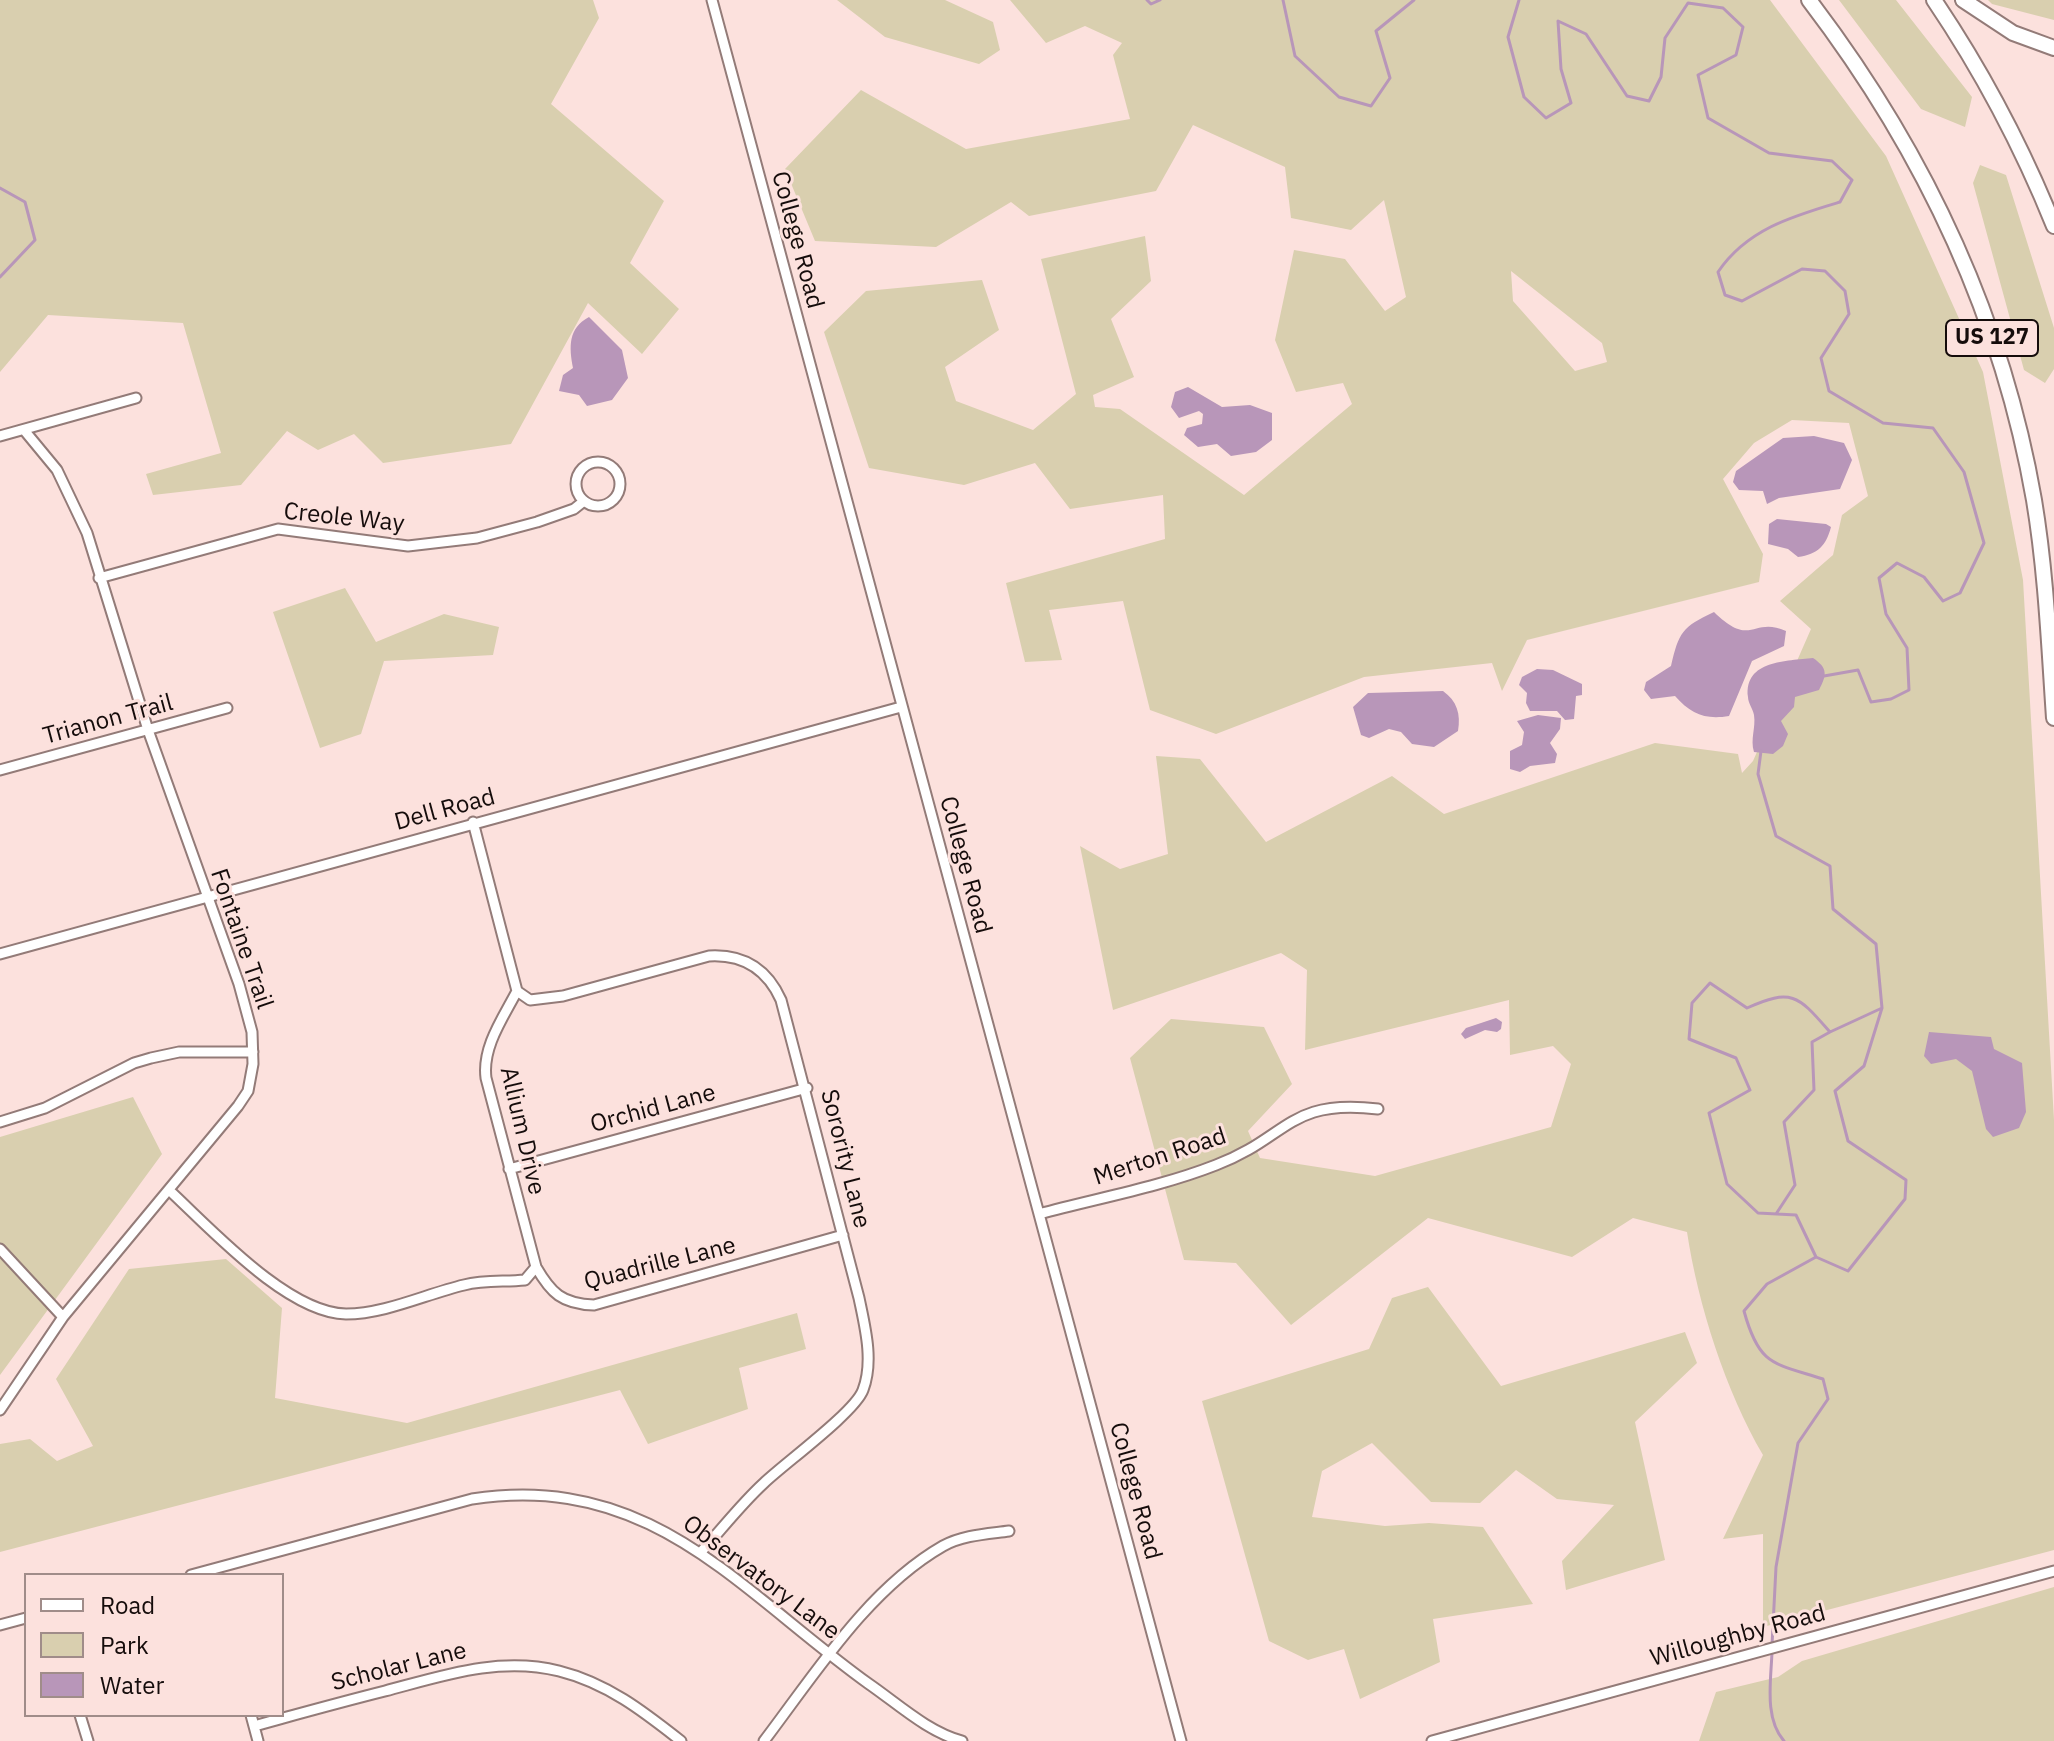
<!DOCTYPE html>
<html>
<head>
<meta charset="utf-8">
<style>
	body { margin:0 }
	#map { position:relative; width:2054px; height:1741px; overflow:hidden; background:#fce1dd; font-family:"IBM Plex Sans",sans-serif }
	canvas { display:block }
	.legend { position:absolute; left:24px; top:1573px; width:260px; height:144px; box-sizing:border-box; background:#fce1dd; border:2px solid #a08c89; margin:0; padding:10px 14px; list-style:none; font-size:24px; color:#150c0b }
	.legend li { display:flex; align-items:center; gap:16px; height:40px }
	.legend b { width:40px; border:2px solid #a08c89 }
</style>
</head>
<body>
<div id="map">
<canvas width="2054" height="1741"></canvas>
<ul class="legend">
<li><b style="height:10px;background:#fff"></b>Road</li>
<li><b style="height:22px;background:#d9cfaf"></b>Park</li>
<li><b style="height:22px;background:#b896b9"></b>Water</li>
</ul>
</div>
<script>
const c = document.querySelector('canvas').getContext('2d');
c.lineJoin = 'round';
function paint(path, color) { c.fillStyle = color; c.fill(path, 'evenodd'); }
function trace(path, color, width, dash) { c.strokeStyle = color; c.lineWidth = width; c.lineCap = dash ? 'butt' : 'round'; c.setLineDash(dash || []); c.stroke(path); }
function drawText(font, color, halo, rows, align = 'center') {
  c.font = font + ' "IBM Plex Sans",sans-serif'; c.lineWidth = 6; c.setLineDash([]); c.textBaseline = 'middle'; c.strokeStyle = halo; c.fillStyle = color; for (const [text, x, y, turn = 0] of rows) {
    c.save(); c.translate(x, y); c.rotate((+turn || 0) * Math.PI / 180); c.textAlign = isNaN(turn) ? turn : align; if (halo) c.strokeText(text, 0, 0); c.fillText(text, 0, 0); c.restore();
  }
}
paint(new Path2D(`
	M 0,0 L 593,0 L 599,18 L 551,104 L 664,201 L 630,263 L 679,309 L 642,354 L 588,303 L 511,444 L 383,463 L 354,434 L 318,450 L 287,431 L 241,485 L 153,495 L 146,474 L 221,453 L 183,323 L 48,315 L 0,372 Z
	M 837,0 L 945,0 L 993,22 L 1000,50 L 979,64 L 885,37 Z
	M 1010,0 L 1770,0 L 1886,156 L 1983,372 L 2023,580 L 2054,1120 L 2054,1550 L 1763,1627 L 1763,1534 L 1723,1539 L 1763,1455 C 1726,1392 1698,1305 1687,1232 L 1633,1218 L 1572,1257 L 1428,1218 L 1291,1325 L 1236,1263 L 1184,1260 L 1130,1058 L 1171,1019 L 1264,1027 L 1292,1084 L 1248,1131 L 1260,1158 L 1375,1176 L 1551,1127 L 1571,1064 L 1553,1046 L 1510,1055 L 1509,1000 L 1305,1050 L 1307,970 L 1281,953 L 1113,1010 L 1080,846 L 1120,869 L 1168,854 L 1156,756 L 1200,759 L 1266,842 L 1392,776 L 1444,814 L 1655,743 L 1738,754 L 1742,773 L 1753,761 L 1811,629 L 1780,601 L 1833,555 L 1842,515 L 1868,496 L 1849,423 L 1792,420 L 1754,443 L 1723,479 L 1763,554 L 1759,582 L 1527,640 L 1502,691 L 1492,663 L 1364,677 L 1216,734 L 1150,710 L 1123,601 L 1049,610 L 1062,660 L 1025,662 L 1006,583 L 1165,539 L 1163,495 L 1070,509 L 1035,463 L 964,485 L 869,468 L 824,332 L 866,291 L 982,280 L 999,330 L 945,367 L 956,401 L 1033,430 L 1076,394 L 1041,259 L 1145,236 L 1151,281 L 1111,319 L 1134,377 L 1093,395 L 1095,407 L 1120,409 L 1244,495 L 1352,404 L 1343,383 L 1296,392 L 1275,340 L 1294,250 L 1345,259 L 1385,311 L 1406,297 L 1384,200 L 1351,230 L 1291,218 L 1285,167 L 1193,125 L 1156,191 L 1029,216 L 1011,202 L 936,247 L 815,241 L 785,169 L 861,90 L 966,149 L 1130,119 L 1113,55 L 1122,43 L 1085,26 L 1046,43 ZM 1511,271 L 1602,343 L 1607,362 L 1575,371 L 1513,301 Z
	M 1839,0 L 1896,0 L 1972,97 L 1965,127 L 1921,109 Z
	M 1988,0 L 2054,0 L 2054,20 L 1992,4 Z
	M 1980,165 L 2006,175 L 2054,328 L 2054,369 L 2045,383 L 2024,370 L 1973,183 Z
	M 345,588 L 376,642 L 444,614 L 499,627 L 493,655 L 384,661 L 361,734 L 320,748 L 273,612 Z
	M 133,1097 L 162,1154 L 0,1375 L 0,1137 Z
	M 226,1259 L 282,1308 L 275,1398 L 407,1423 L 797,1313 L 806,1349 L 739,1368 L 748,1409 L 648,1444 L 620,1390 L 0,1552 L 0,1444 L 30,1439 L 57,1461 L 93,1446 L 56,1379 L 129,1269 Z
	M 1428,1287 L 1501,1386 L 1685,1332 L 1697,1363 L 1635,1422 L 1665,1560 L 1566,1590 L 1562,1561 L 1614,1505 L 1557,1499 L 1516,1470 L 1480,1503 L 1431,1502 L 1372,1443 L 1322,1471 L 1312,1517 L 1385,1526 L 1429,1523 L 1483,1527 L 1533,1604 L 1433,1619 L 1440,1662 L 1360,1699 L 1344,1649 L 1308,1660 L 1269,1641 L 1202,1401 L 1369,1349 L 1392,1298 Z
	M 2054,1587 L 2054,1741 L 1699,1741 L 1716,1692 L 1778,1677 L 1802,1661 Z`), '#d9cfaf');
paint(new Path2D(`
	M 589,317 L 622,350 L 628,378 L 612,400 L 587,406 L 579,395 L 559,391 L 563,375 L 573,368 C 569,347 568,328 589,317 Z
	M 1188,387 L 1222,407 L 1250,405 L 1272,413 L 1272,440 L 1256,452 L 1231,456 L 1217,444 L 1198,447 L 1184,435 L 1187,428 L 1202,424 L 1203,414 L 1199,411 L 1179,418 L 1171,407 L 1175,392 Z
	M 1814,436 L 1844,443 L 1852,460 L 1840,489 L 1779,498 L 1767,504 L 1763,491 L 1739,490 L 1733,482 L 1736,471 L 1783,438 Z
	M 1777,519 L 1826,524 L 1831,527 C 1826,546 1818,554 1798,557 L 1788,549 L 1768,544 L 1769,524 Z
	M 1714,612 C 1752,649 1752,616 1786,631 L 1784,646 L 1752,661 L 1729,716 C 1705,720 1691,714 1675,696 L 1651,699 L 1644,690 L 1646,682 L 1671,666 C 1679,632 1682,627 1714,612 Z
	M 1813,658 C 1828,668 1827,675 1819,690 L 1795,697 L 1794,707 L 1781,721 L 1788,734 L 1783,746 L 1773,754 L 1754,752 C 1750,739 1756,728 1754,715 C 1753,709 1748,703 1748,697 C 1744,660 1787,661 1813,658 Z
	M 1537,669 L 1553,670 L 1582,684 L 1582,695 L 1576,696 L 1574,719 L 1565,720 L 1557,711 L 1530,711 L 1526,703 L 1527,693 L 1519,685 L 1522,677 Z
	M 1443,691 C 1457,701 1461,714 1458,731 L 1434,747 L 1412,744 L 1401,732 L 1389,729 L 1369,738 L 1361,735 L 1353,707 L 1368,693 Z
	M 1538,715 L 1561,718 L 1560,729 L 1550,743 L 1557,754 L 1555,763 L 1530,766 L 1520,772 L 1510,769 L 1510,751 L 1522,745 L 1524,732 L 1517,721 Z
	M 1496,1018 L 1502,1022 L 1501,1029 L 1497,1032 L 1485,1030 L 1465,1039 L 1461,1034 L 1466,1028 Z
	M 1929,1032 L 1991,1037 L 1994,1049 L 2022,1063 L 2026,1112 L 2019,1128 L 1993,1137 L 1986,1129 L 1972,1071 L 1956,1059 L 1931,1064 L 1924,1056 Z`), '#b896b9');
trace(new Path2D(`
	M 1147,0 L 1151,4 L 1160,0
	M 1283,0 L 1295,56 L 1339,97 L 1371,106 L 1390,78 L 1376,31 L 1414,0
	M 1519,0 L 1508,37 L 1524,97 L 1546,118 L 1571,103 L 1561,69 L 1558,21 L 1586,34 L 1627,96 L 1649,101 L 1661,77 L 1665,38 L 1688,3 L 1723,8 L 1743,27 L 1736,55 L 1698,75 L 1708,118 L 1769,153 L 1832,161 L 1852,180 L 1840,202 C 1793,216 1747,229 1718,272 L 1725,295 L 1742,301 L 1802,269 L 1825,271 L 1845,291 L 1849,314 L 1821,358 L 1829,391 L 1883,423 L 1933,428 L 1964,472 L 1984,543 L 1960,593 L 1943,601 L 1924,577 L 1897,563 L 1879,578 L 1886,614 L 1907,648 L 1909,690 L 1891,699 L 1871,702 L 1858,670 L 1824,676
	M 0,188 L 25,202 L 35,240 L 0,277
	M 1761,751 L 1758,774 L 1776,836 L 1830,866 L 1833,909 L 1876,944 L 1882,1008 L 1830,1032 C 1799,997 1793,987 1747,1008 L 1710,983 L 1692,1003 L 1689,1039 L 1736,1058 L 1750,1090 L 1709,1113 L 1727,1184 L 1758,1213 L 1796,1215 L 1816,1257 L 1767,1284 L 1744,1311 C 1759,1366 1773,1363 1823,1379 L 1828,1399 L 1798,1443 L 1776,1567 L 1772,1645
	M 1776,1214 L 1795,1185 L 1784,1122 L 1814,1090 L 1812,1042 L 1830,1032
	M 1816,1257 L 1848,1271 L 1905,1199 L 1906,1180 L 1848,1141 L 1835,1091 L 1864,1066 L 1882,1008
	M 1772,1652 C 1771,1681 1764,1718 1784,1741`), '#b896b9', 3);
const minor = new Path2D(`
	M 712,0 L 1181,1741
	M 0,436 L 136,398
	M576 484a22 22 0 1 1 44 0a22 22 0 1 1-44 0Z
	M 99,578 L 278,529 L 408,546 L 477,538 L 537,522 L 574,509 L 584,501
	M 0,770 L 227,708
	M 473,822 L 517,991 C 503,1018 482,1047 486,1078 L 536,1267 C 551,1293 562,1304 594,1305 L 843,1235
	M 0,954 L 901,707
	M 517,991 L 530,1000 L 563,996 L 709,956 C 743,954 767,969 781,1000 L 859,1298 C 865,1327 874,1361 863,1390 C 855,1412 785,1463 764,1483 C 741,1504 722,1529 701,1552
	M 0,1122 L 45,1108 L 134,1063 L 151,1058 L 179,1052 L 253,1052
	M 509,1169 L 807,1088
	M 170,1191 C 212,1230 288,1313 346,1314 C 385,1314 426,1294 464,1285 C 484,1280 504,1282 525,1280 L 536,1267
	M 1039,1214 C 1098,1198 1160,1187 1216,1165 C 1288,1138 1288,1098 1378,1109
	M 0,1249 L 63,1317
	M 0,1410 L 63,1317 L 238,1106 L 248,1091 L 253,1064 L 252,1032 L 239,984 L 148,730 L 87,533 L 57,470 L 24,430
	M 191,1575 L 472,1499 C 652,1472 738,1590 869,1684 C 898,1704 928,1732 962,1741
	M 0,1625 L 26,1618
	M 80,1715 L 88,1741
	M 251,1715 L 258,1741
	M 254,1726 C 298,1714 341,1702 385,1691 C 442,1676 499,1656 559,1671 C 607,1683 643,1711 681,1741
	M 764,1741 C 815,1674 868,1589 943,1546 C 963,1535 987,1534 1009,1531
	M 1432,1741 L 2054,1571`);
const highway = new Path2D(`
	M 1809,0 C 1922,148 2002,316 2034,500 C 2046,572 2049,645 2054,718
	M 1934,0 C 1982,71 2022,147 2054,226
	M 1963,0 L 2013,33 L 2054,48`);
trace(minor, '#937b78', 13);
trace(highway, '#937b78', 18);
trace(minor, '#fff', 9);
trace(highway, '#fff', 14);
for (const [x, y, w] of [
	[1992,338,92]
]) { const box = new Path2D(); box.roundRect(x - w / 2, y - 18, w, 36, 6); c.fillStyle = '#fce1dd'; c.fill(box); trace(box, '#150c0b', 2); }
drawText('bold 22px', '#150c0b', null, [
	["US 127",1992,338]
]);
drawText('24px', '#150c0b', '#fce1dd', [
	["College Road",797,240,75],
	["Creole Way",344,518,6],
	["Trianon Trail",108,720,-15],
	["Dell Road",445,810,-15],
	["College Road",965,865,75],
	["Fontaine Trail",241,939,71],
	["Orchid Lane",653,1109,-15],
	["Allium Drive",522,1131,77],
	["Merton Road",1160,1157,-18],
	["Sorority Lane",845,1159,76],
	["Quadrille Lane",660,1264,-14],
	["College Road",1135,1491,75],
	["Observatory Lane",761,1578,37],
	["Willoughby Road",1738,1636,-15],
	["Scholar Lane",399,1667,-14]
]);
</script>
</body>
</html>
